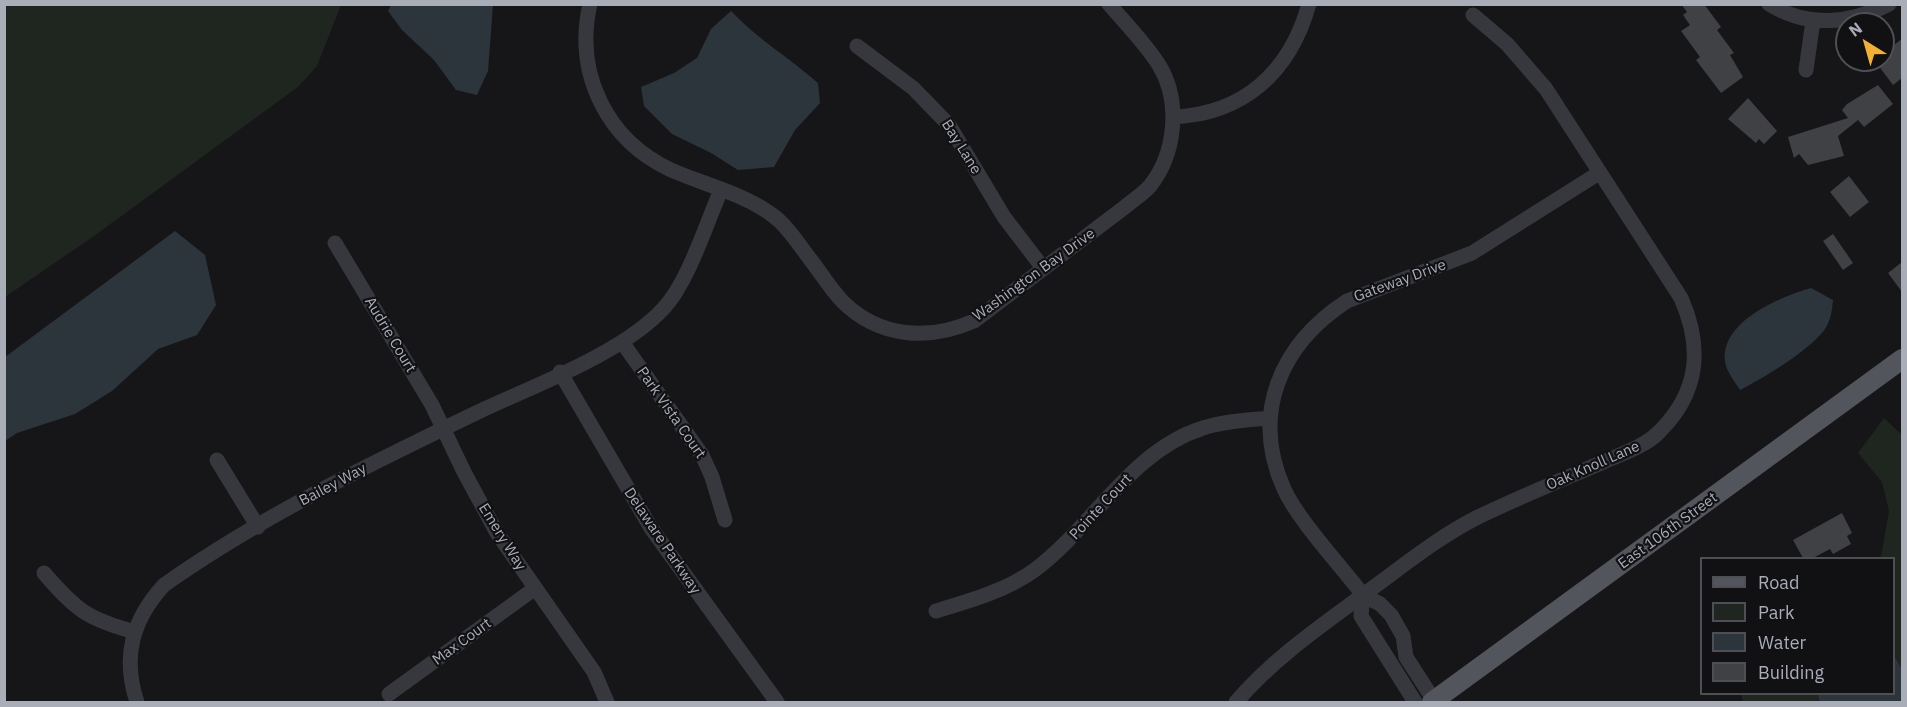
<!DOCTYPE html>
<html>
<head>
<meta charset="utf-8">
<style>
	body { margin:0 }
	#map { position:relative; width:1907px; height:707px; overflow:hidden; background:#161618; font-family:"IBM Plex Sans",sans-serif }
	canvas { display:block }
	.frame { position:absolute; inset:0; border:6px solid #a8adb8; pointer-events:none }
	.legend { position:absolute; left:1700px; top:557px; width:195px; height:138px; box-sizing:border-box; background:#111113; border:2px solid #4d4f55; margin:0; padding:8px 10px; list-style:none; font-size:18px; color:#a8adb8 }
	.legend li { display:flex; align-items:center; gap:12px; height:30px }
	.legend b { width:30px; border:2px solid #4d4f55 }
	.north { position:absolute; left:1835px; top:12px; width:60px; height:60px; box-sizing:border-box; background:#111113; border:2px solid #4d4f55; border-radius:50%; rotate:323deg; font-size:16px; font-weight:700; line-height:24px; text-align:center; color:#a8adb8 }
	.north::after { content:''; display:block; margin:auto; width:21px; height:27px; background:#f2b134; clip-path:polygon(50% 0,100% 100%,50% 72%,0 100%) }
</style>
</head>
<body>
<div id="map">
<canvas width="1907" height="707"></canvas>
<div class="frame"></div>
<ul class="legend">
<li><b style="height:8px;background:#53555c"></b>Road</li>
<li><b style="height:16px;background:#1e261f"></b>Park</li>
<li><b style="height:16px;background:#2c353c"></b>Water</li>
<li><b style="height:16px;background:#404145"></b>Building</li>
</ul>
<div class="north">N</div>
</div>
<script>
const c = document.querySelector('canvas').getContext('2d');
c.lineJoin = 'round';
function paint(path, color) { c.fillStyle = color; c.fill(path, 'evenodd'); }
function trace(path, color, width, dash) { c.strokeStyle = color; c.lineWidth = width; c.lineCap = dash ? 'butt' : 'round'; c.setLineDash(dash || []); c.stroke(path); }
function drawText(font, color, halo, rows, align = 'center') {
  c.font = font + ' "IBM Plex Sans",sans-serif'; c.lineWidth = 4.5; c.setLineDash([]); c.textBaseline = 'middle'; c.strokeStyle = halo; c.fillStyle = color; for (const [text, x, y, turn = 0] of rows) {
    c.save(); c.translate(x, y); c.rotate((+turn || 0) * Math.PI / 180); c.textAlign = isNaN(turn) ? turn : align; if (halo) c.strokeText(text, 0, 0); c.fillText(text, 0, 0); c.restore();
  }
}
paint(new Path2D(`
	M 5,4 L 341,4 L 341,5 L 317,66 L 298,87 L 94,236 L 5,297 Z
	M 1884,418 L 1902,435 L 1902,702 L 1743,702 L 1741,694 L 1894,694 L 1894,558 L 1878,558 L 1881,556 L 1889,511 L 1882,482 L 1858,453 Z`), '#1e261f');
paint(new Path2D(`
	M 391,5 L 493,5 L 488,71 L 477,95 L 456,90 L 434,60 L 402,30 L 388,11 Z
	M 731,11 C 757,39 790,58 818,83 L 820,103 L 795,130 L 774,167 L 738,170 L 711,153 L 672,134 L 644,106 L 641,87 L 674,73 L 697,58 L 711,29 Z
	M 175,231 L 205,255 L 216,305 L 197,335 L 158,349 L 112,391 L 75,414 L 17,433 L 5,441 L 5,357 Z
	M 1811,288 L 1833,300 C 1832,312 1830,325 1821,334 C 1802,355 1765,377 1740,390 C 1735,382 1726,371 1725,361 C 1721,321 1780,297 1811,288 Z
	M 1894,656 L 1902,669 L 1902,702 L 1820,702 L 1818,694 L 1894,694 Z`), '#2c353c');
paint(new Path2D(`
	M 1681,4 L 1704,4 L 1721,27 L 1717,30 L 1734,53 L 1730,55 L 1743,77 L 1721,93 L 1696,60 L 1700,57 L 1681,31 L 1690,25 L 1683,15 L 1687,12 Z
	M 1902,39 L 1902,78 L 1893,85 L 1875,61 L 1883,60 L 1883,53 Z
	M 1878,85 L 1893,104 L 1864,127 L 1858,120 L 1838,136 L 1844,156 L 1808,165 L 1799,154 L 1794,158 L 1788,137 L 1848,118 L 1842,110 L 1847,104 Z
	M 1748,98 L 1777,131 L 1764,144 L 1759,139 L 1756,143 L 1728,119 Z
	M 1849,176 L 1869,202 L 1850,217 L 1830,192 Z
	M 1833,234 L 1853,263 L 1843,270 L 1823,241 Z
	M 1902,262 L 1902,292 L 1888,273 Z
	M 1842,513 L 1852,533 L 1847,536 L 1851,544 L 1833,554 L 1830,549 L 1813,558 L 1803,558 L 1793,540 Z`), '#404145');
trace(new Path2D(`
	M 590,4 C 574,74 607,140 671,170 C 705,185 746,194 775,217 C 789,228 799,245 810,259 C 821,273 831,290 843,302 C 880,338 929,341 974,321 L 1125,207 C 1133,200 1143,194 1150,186 C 1176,153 1181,101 1159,65 C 1145,43 1126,24 1109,4
	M 1769,4 C 1807,28 1850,24 1889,4
	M 857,46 L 913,88 L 949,125 L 1004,217 L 1043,268
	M 1806,70 L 1813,21
	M 1173,117 C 1244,114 1290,72 1309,4
	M 335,243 L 432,405 L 464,472 L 497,533 L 594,672 L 607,702
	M 622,342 L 702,455 L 712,477 L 725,520
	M 560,372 L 651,528 L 777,702
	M 217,460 L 258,527
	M 44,573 C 76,610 87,619 135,632
	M 1363,595 L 1361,616 L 1415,702
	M 936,611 C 970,601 1008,590 1036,569 C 1093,526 1132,450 1203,428 C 1224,421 1248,420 1270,418
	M 389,694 L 534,589
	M 137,702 C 122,657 132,620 164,585 C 260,517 372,463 478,412 C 535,385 621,354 663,309 C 688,283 706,224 721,190
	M 1236,702 C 1274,658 1321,626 1367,592 C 1403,566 1437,538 1476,518 C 1517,498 1559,481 1601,463 C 1621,454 1645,447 1660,431 C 1699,392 1703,348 1681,298 L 1546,89 L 1507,44 L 1473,15
	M 1435,702 L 1406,657 L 1403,636 L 1391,615 L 1380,604 L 1363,595 C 1341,566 1298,520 1284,489 C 1250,413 1281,344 1347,301 L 1472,253 L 1599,173`), '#37383d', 15);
trace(new Path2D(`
	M 1432,702 L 1902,359`), '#53555c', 20);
drawText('15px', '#a8adb8', '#111113', [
	["Bay Lane",961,147,58],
	["Washington Bay Drive",1034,275,-36],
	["Gateway Drive",1400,281,-20],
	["Audrie Court",390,335,59],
	["Park Vista Court",671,413,55],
	["Oak Knoll Lane",1593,466,-24],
	["Bailey Way",333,485,-28],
	["Pointe Court",1101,507,-47],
	["East 106th Street",1668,531,-36],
	["Emery Way",502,537,58],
	["Delaware Parkway",662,541,56],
	["Max Court",462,642,-36]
]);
</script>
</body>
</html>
